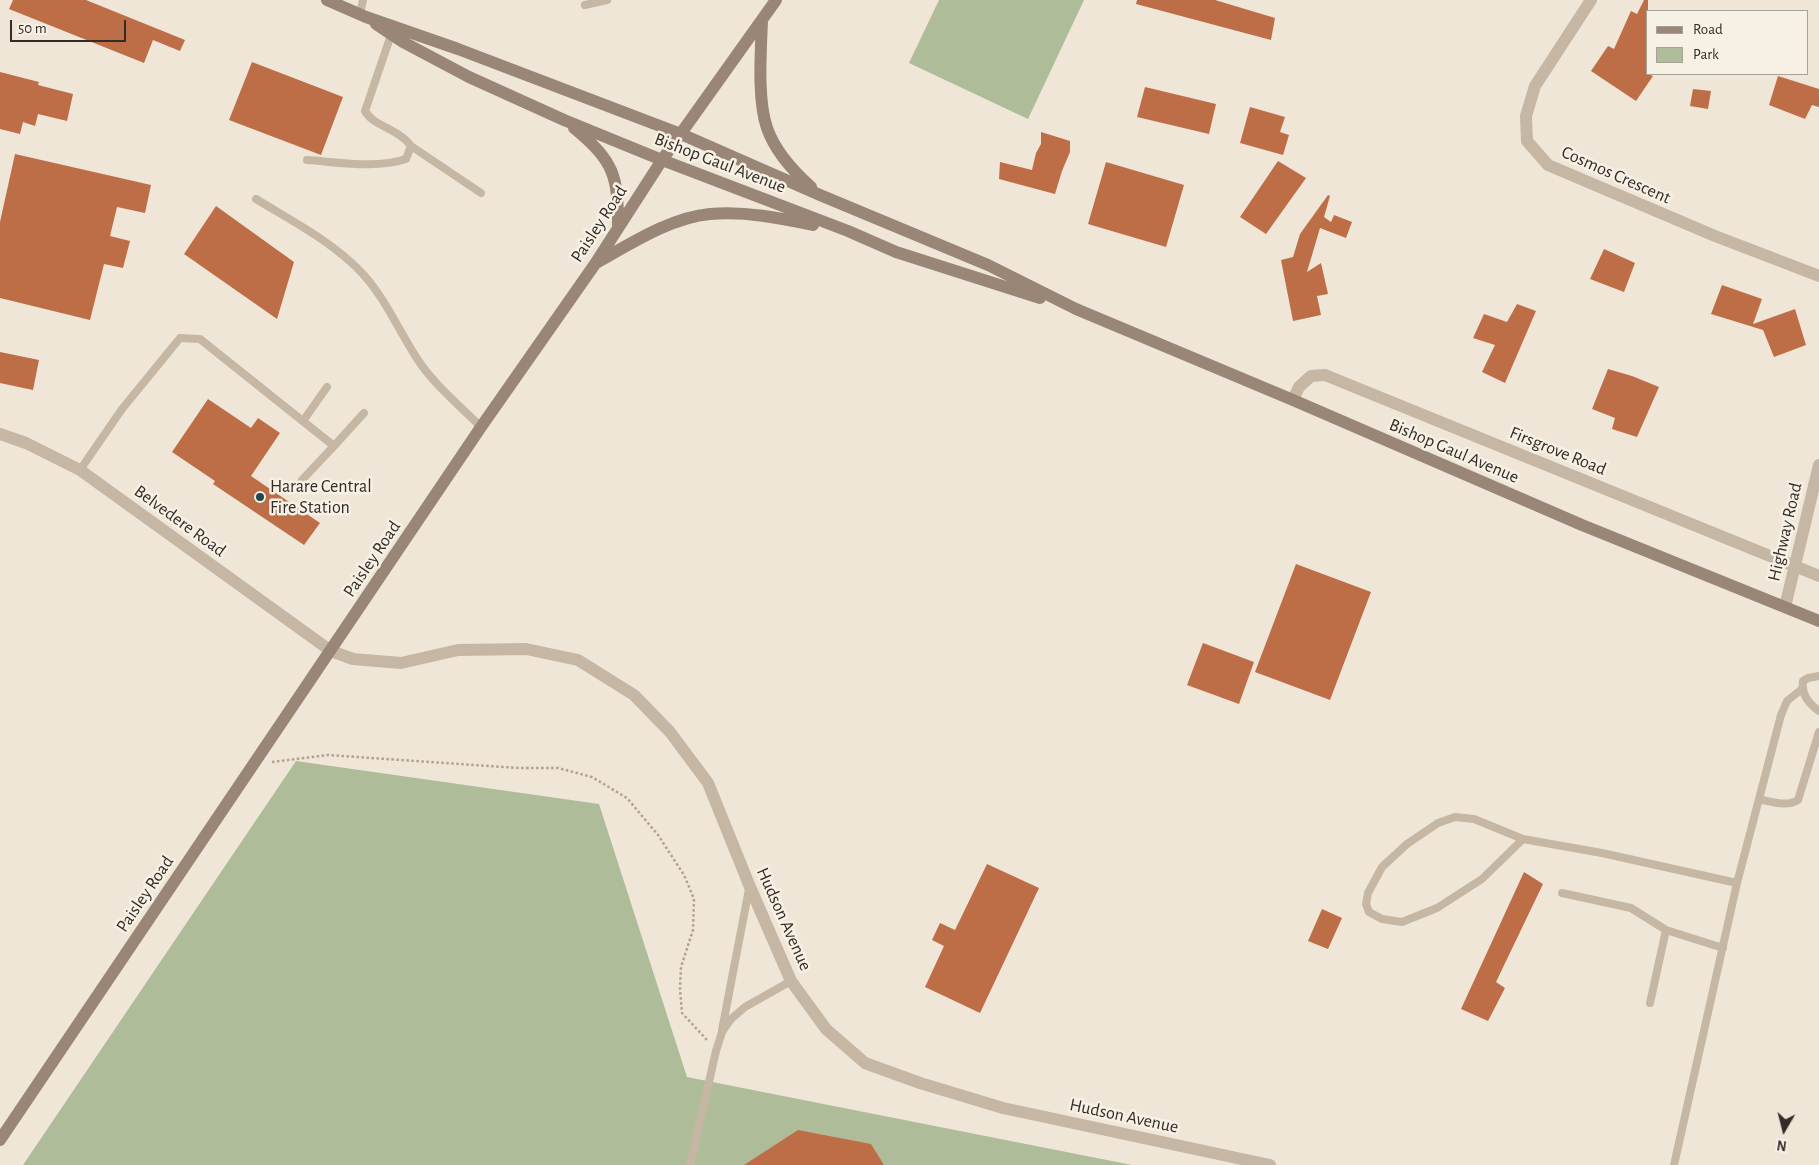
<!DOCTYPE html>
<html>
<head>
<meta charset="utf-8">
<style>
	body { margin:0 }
	#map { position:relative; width:1819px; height:1165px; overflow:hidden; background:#efe6d8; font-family:"Alegreya Sans",sans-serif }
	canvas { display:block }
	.legend { position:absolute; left:1646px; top:10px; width:162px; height:65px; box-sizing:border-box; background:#f7f0e4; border:1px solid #a8a198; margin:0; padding:6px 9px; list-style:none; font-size:15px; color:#322b26 }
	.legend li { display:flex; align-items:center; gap:10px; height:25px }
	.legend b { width:25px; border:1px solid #a8a198 }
	.north { position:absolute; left:1759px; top:1105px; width:50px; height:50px; -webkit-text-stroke:4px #f7f0e4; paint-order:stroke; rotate:188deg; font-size:14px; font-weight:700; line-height:20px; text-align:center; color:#322b26 }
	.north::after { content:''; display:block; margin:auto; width:18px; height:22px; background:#322b26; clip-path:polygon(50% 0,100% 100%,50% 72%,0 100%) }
	.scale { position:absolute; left:10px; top:20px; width:116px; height:22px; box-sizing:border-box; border:2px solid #322b26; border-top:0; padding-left:6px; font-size:15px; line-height:18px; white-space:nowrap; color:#322b26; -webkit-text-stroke:4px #f7f0e4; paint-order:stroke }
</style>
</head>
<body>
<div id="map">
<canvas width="1819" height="1165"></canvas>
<ul class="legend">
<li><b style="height:6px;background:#998677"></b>Road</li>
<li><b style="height:14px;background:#aebc99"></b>Park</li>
</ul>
<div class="north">N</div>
<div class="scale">50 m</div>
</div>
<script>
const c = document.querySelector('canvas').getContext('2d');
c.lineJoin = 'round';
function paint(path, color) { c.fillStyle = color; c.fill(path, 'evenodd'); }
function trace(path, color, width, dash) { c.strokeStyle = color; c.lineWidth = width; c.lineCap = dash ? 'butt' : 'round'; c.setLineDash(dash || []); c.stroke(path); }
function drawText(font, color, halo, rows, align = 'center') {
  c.font = font + ' "Alegreya Sans",sans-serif'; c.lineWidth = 5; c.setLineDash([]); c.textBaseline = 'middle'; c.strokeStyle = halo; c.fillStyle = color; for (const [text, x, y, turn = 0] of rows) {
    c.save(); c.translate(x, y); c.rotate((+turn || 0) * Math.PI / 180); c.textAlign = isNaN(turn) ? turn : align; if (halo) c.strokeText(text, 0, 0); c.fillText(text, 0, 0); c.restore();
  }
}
paint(new Path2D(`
	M 939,0 L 1084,0 L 1028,119 L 909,63 Z
	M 296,761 L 599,804 L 687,1077 L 1132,1165 L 23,1165 Z`), '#aebc99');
paint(new Path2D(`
	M 13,0 L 86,0 L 185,40 L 180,51 L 153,40 L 144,63 L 9,9 Z
	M 1137,0 L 1215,0 L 1275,18 L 1271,40 L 1136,4 Z
	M 1644,0 L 1648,0 L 1648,74 L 1653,76 L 1636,101 L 1591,71 L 1608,46 L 1614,49 L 1631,11 L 1637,14 Z
	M 252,62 L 343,97 L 321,155 L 229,120 Z
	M 0,72 L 39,82 L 38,85 L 73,94 L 67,121 L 38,114 L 35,126 L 23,122 L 20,134 L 0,129 Z
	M 1778,76 L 1819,89 L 1819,107 L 1812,105 L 1805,119 L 1769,105 Z
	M 1145,87 L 1216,104 L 1209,134 L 1137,117 Z
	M 1693,89 L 1711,91 L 1708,109 L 1690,106 Z
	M 1250,107 L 1285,117 L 1280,132 L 1289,135 L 1283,155 L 1240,143 Z
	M 1041,132 L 1070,141 L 1070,152 L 1062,171 L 1055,194 L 999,179 L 1000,162 L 1032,170 L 1036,153 L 1041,144 Z
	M 15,154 L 151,185 L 145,213 L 117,207 L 110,236 L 130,241 L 123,268 L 104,264 L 90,320 L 0,298 L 0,222 Z
	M 1278,161 L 1306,178 L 1266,234 L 1240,217 Z
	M 1106,162 L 1184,185 L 1166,247 L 1088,224 Z
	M 1328,195 L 1330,196 L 1324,217 L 1331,222 L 1334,215 L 1352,222 L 1346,238 L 1320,228 L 1307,272 L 1321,263 L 1328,294 L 1317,296 L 1321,315 L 1293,321 L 1281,260 L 1293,257 L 1300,234 Z
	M 216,206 L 294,262 L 277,319 L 184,254 Z
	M 1604,249 L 1635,263 L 1624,292 L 1590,279 Z
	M 1722,285 L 1762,299 L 1753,324 L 1795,309 L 1806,345 L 1774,357 L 1763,330 L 1711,314 Z
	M 1517,304 L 1536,311 L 1505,383 L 1482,372 L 1495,345 L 1473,338 L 1484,314 L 1507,322 Z
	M 0,352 L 39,360 L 33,390 L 0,383 Z
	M 1608,369 L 1632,376 L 1659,387 L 1637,437 L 1612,429 L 1615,418 L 1592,409 Z
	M 208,399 L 251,428 L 258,418 L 280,433 L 251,476 L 320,523 L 304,545 L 213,484 L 215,481 L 172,452 Z
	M 1296,564 L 1371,592 L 1330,700 L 1255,672 Z
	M 1203,643 L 1254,662 L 1239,704 L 1187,685 Z
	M 987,864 L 1039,888 L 980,1013 L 925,987 L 944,946 L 932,940 L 940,923 L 955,930 Z
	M 1524,872 L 1543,884 L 1496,982 L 1505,988 L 1488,1021 L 1461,1009 Z
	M 1322,909 L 1342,918 L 1328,949 L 1308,941 Z
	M 798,1130 L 871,1144 L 884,1165 L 744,1165 Z`), '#be6e47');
trace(new Path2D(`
	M 272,762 L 328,755 L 518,768 L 558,768 L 592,777 L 627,798 L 658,835 L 684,875 L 694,899 L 693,930 L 681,967 L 680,989 L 682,1013 L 707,1040`), '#b1a18f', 2.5, [2.5, 2.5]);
trace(new Path2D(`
	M 585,5 L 607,0
	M 360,14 L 363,0
	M 391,35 L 365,111 C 373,126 399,129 411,146 L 481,193
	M 307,160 C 337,162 377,169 406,159 L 411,146
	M 256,199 C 292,221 333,242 362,273 C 385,298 398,329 416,357 C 432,383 460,406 481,427
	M 303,421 L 327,387
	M 80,470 L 122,409 L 180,338 L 200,339 L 334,446 L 364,413
	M 302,480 L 334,446
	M 1819,676 L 1808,678 L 1803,681 C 1801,694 1809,704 1819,711
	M 1759,799 C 1771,802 1788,807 1798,800 L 1819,732
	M 1523,839 L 1482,879 L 1437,908 L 1402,922 L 1382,919 L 1369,912 L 1366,904 L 1368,893 L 1382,867 L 1407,844 L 1438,823 L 1455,817 L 1474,819 L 1523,839 L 1602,853 L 1737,883 L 1674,1165
	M 1737,883 L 1781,715 L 1787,701 L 1802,689
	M 1562,893 L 1631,908 L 1666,930 L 1723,948
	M 1650,1003 L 1666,930
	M 722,1030 L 749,889
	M 690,1165 L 716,1051 L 722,1032 L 731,1019 L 745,1007 L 791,981`), '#c6b7a5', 8);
trace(new Path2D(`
	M 1591,0 L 1535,86 L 1526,116 L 1527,141 L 1548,165 L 1715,236 L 1819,276
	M 1293,400 L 1299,387 L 1311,376 L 1325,375 L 1819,576
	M 0,434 L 26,443 L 80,470 L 331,651 L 353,659 L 401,663 L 458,650 L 526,649 L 578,660 L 634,695 L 670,732 L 708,783 L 750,887 L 791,981 L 826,1029 L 865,1063 L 920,1083 L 1003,1108 L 1270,1165
	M 1785,607 L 1819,465`), '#c6b7a5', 12);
trace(new Path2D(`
	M 327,0 L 366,17 L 458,49 L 681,134 L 820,195 L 988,265 L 1076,309 L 1293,400 L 1582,525 L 1819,621
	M 762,20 C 761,50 757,99 767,128 C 775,151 793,171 811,187
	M 376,24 L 403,42 L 469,77 L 564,120 L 662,160 L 848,231 L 896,252 L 1040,298
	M 574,128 C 615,162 618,176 618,227
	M 598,262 C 630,244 672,217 710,214 C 745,211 780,218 813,225
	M 0,1140 L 481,427 L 595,264 L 662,160 L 776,0`), '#998677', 12);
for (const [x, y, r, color] of [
	[260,497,5,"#1e4950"]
]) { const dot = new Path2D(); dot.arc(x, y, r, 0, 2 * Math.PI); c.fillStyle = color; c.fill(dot); trace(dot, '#f7f0e4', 2); }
drawText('18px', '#322b26', '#f7f0e4', [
	["Bishop Gaul Avenue",720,163,21],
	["Cosmos Crescent",1616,175,24],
	["Paisley Road",599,224,-57],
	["Bishop Gaul Avenue",1454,451,23],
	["Firsgrove Road",1558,451,22],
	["Belvedere Road",180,521,36],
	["Highway Road",1785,532,-77],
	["Paisley Road",372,559,-56],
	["Paisley Road",145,894,-56],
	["Hudson Avenue",784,919,66],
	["Hudson Avenue",1124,1116,12]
]);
drawText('18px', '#322b26', '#f7f0e4', [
	["Harare Central",270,487],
	["Fire Station",270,508]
], 'left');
</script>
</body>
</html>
